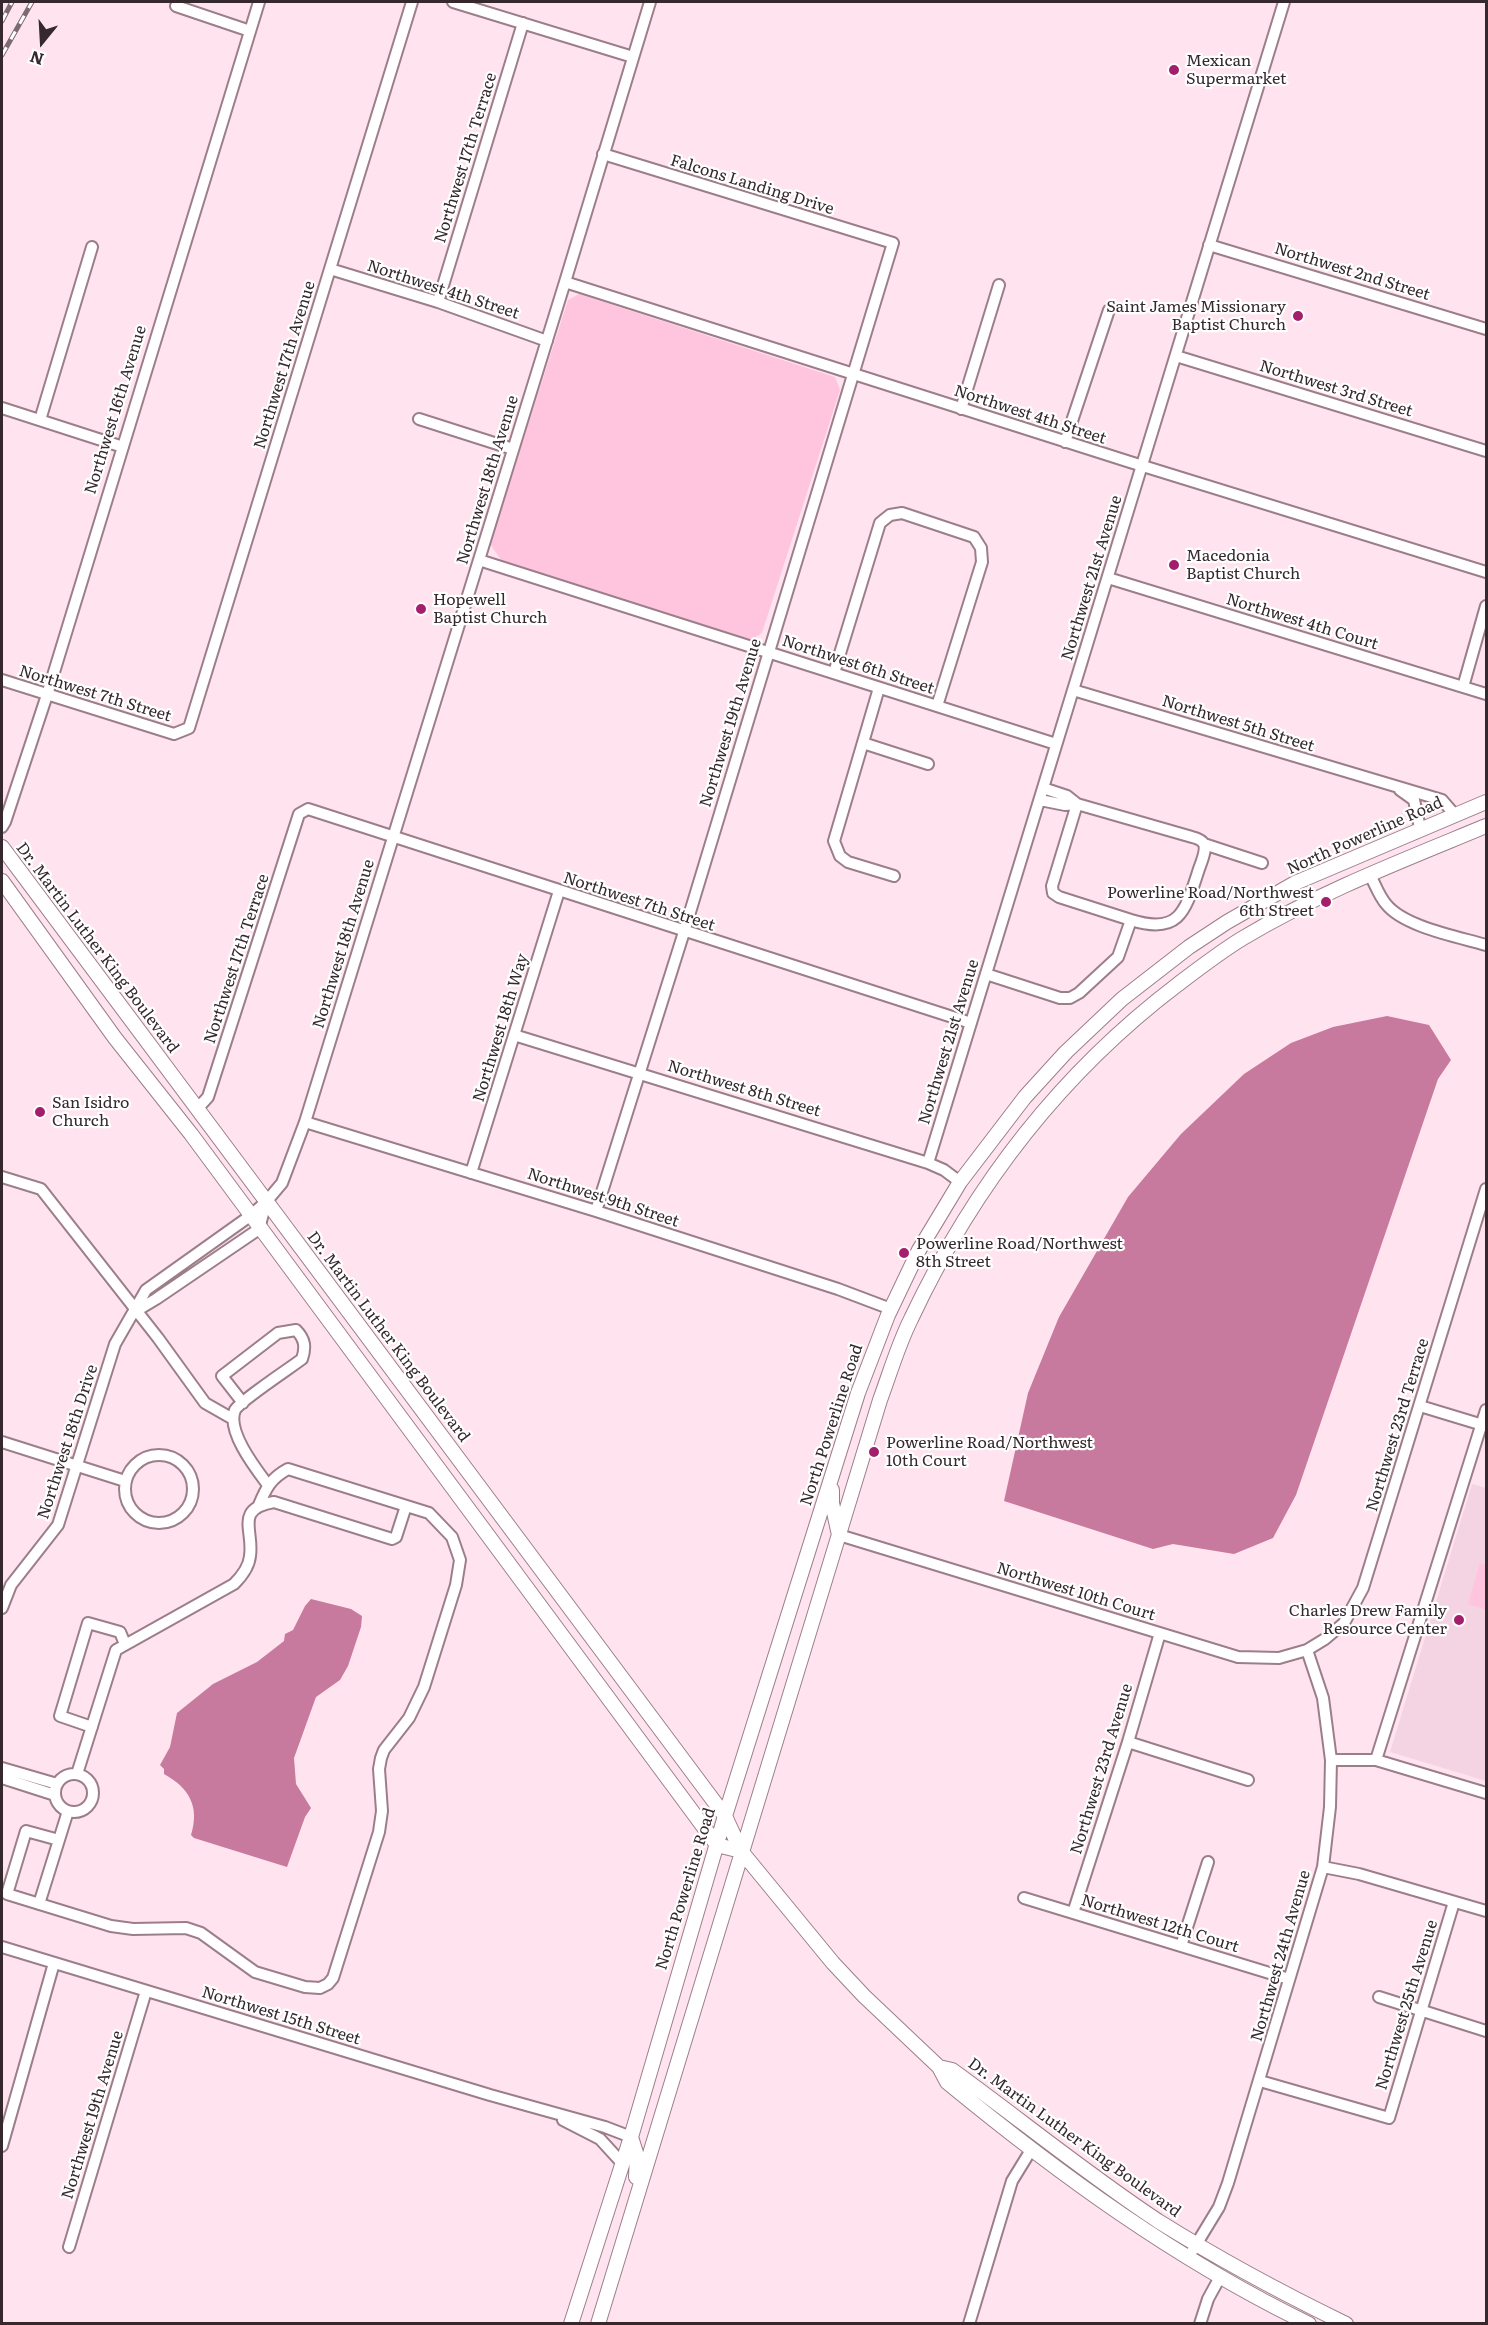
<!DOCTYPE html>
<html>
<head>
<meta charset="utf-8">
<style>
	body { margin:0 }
	#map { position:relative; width:1488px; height:2325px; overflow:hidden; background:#ffe4ef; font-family:Literata,serif }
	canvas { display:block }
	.frame { position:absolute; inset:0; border:3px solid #35292e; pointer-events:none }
	.north { position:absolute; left:12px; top:12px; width:60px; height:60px; -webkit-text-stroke:4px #fff; paint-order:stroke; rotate:198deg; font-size:16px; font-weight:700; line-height:24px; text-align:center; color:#35292e }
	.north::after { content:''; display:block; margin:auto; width:21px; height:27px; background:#35292e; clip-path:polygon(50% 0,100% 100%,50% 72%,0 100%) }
</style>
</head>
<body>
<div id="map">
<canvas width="1488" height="2325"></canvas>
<div class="frame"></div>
<div class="north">N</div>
</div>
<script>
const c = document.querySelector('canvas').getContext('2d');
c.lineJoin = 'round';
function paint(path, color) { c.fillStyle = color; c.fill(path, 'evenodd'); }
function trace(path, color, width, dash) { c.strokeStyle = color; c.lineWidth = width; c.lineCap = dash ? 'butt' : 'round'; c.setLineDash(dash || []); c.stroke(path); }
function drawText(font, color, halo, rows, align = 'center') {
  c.font = font + ' Literata,serif'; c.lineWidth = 4.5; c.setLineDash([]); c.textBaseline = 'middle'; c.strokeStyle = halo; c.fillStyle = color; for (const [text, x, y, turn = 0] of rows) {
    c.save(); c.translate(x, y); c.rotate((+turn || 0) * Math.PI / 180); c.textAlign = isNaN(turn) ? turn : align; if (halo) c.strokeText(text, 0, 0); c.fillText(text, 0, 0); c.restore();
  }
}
paint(new Path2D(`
	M 1472,1484 L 1486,1488 L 1486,1781 L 1390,1752 Z`), '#f4d4e2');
paint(new Path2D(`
	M 579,294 L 835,377 L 840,390 L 762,633 L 751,640 L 501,560 L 490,544 L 568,300 Z
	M 1480,1563 L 1486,1565 L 1486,1610 L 1468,1604 Z`), '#ffc5df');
paint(new Path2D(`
	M 1387,1016 L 1429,1025 L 1451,1060 L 1438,1079 L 1296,1495 L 1273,1538 L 1234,1554 L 1173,1544 L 1153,1549 L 1004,1501 L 1028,1393 L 1059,1317 L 1128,1197 L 1181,1134 L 1244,1074 L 1291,1043 L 1333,1027 Z
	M 311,1599 L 351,1609 L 362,1616 L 361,1627 L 348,1666 L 340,1680 L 316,1697 L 294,1758 L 296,1784 L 311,1808 L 305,1817 L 287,1867 L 194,1838 L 191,1835 C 200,1806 189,1788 164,1774 L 164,1769 L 160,1765 L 170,1747 L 177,1713 L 213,1684 L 257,1662 L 284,1641 L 285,1634 L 293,1630 L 305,1606 Z`), '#c7799e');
const minor = new Path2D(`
	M 453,2 L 633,57
	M 176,6 L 250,31
	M 1209,245 L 1486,329
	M 330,269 L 438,302 L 547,341
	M 565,282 L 1130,462 L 1486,572
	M 438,302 L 523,23
	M 1176,356 L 1486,451
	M 2,408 L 123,447
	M 961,409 L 999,285
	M 419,419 L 513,449
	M 40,420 L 92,247
	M 1065,442 L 1109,310
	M 479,560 L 1056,744
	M 1108,578 L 1486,694
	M 834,673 L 880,523 L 890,515 L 902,513 L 974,537 L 981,548 L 982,562 L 937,706
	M 2,680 L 174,734 L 189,728 L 412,2
	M 1463,687 L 1486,606
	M 879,688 L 834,841 L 840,856 L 848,862 L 894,876
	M 1073,690 L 1442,800 L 1455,815
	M 863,743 L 928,764
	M 1043,788 L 1067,796 L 1077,804
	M 1400,790 L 1414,800 L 1420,828
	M 1077,804 L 1052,886 L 1053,893 L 1059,897 L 1131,920
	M 2,827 L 5,822 L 47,695 L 259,2
	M 1204,844 L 1262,863
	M 1370,875 C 1375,884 1379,896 1386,904 C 1404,927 1459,937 1486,945
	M 986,974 L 1060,998 L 1070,998 L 1079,993 L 1118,957 L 1131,920 C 1179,935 1185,912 1198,872 C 1200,865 1207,851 1204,844 C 1202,840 1196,838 1192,837 L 1077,804 L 1065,805 L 1040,800
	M 514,1035 L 928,1163 L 944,1170 L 960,1182
	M 197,1109 L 208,1097 L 299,814 L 308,809 L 971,1023
	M 305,1122 L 596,1211 L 838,1289 L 891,1309
	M 928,1163 L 1284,2
	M 471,1173 L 559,891
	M 2,1177 L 41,1189 L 158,1338 L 205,1403 L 233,1419
	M 596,1211 L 684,932 L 893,243 L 603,154
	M 136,1311 L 156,1299 L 259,1229 L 266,1202
	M 243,1403 L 222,1376 L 278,1333 L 296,1330 C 305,1339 306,1347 302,1359 C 290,1368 240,1401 235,1410 C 226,1431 256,1469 268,1485
	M 1420,1406 L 1486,1426
	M 2,1442 L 125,1481
	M125 1489a34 34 0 1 1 68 0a34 34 0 1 1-68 0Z
	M 839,1535 L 1238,1657 L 1279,1658 L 1307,1650 L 1325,1639 L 1344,1623 L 1363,1588 L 1486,1189
	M 2,1608 L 11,1585 L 58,1525 L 115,1344 L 146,1290 L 250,1216 L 266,1202 L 282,1183 L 305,1122 L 565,282 L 650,2
	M 92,1727 L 60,1716 L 88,1623 L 120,1632 L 125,1644
	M 1128,1742 L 1248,1780
	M 1331,1760 L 1376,1760 L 1486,1793
	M 1376,1760 L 1486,1410
	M 2,1768 L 57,1784
	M 77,1774 L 116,1650 L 234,1584 C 241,1577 249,1568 250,1556 C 254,1530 234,1509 274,1502 L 392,1539 L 396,1537 L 406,1506
	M55 1793a19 19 0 1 1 38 0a19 19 0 1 1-38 0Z
	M 2,1778 L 55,1795
	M 59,1840 L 26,1831 L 7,1894 L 111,1926 L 133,1929 L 186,1928 L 201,1933 L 255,1972 L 305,1987 L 320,1988 L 328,1984 L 333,1978 L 379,1832 L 382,1811 L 379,1769 L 381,1758 L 384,1750 L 409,1718 L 424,1687 L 456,1585 L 460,1560 L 452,1537 L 429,1513 L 288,1469 C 271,1478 266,1488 259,1505
	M 1323,1867 L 1359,1874 L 1486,1911
	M 1024,1898 L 1289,1979
	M 39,1904 L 68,1811
	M 1073,1913 L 1128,1742 L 1160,1633
	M 1181,1946 L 1208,1862
	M 2,1947 L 490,2095 L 605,2127 L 631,2137
	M 1379,1997 L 1486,2031
	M 1260,2081 L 1389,2118 L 1454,1902
	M 563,2120 L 600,2139 L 622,2163
	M 2,2146 L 54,1963
	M 69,2247 L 146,1991
	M 1188,2258 L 1219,2207 L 1228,2183 L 1323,1867 L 1330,1807 L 1331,1760 L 1323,1698 L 1307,1650
	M 969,2324 L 1012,2181 L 1031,2150
	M 1200,2324 L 1208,2299 L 1220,2277`);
const major = new Path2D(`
	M 2,847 L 725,1816 L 741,1851 L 833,1963 L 864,1996 L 939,2067 L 947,2082 C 1060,2175 1177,2260 1309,2324
	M 2,881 L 115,1038 L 191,1134 L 717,1845 L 741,1851
	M 832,1490 L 832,1503 L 839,1535
	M 939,2067 L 952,2070 C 1021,2120 1087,2174 1158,2221 C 1219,2259 1282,2293 1346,2324
	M 631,2137 L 637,2156 L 636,2177
	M 571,2324 L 631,2137 L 725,1816 L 858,1393 L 888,1315 L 919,1250 L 960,1182 L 1025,1097 L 1066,1052 L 1122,999 L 1189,947 L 1227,922 L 1295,883 L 1486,802
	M 598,2324 L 880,1400 C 890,1373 898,1345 911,1319 C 973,1187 1060,1074 1177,985 C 1198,969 1220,952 1243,938 C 1320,892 1404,860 1486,826`);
trace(minor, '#9c7e8b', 14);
trace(major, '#9c7e8b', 16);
trace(minor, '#fff', 10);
trace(major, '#fff', 14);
const rail = new Path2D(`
	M 2,21 L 12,2
	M 2,55 L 32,2`);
trace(rail, '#7c6a72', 5);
trace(rail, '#fff', 3, [9]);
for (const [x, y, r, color] of [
	[1174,70,6,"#a31f6c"],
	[1298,316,6,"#a31f6c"],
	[1174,565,6,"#a31f6c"],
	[421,609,6,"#a31f6c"],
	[1326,902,6,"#a31f6c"],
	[40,1112,6,"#a31f6c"],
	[904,1253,6,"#a31f6c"],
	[874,1452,6,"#a31f6c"],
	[1459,1620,6,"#a31f6c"]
]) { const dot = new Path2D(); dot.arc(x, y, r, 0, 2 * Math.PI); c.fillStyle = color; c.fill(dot); trace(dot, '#fff', 2); }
drawText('16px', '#35292e', '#fff', [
	["Mexican",1186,61],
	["Supermarket",1186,79],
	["Saint James Missionary",1286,307,"right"],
	["Baptist Church",1286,325,"right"],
	["Macedonia",1186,556],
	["Baptist Church",1186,574],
	["Hopewell",433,600],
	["Baptist Church",433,618],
	["Powerline Road/Northwest",1314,893,"right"],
	["6th Street",1314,911,"right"],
	["San Isidro",52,1103],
	["Church",52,1121],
	["Powerline Road/Northwest",916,1244],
	["8th Street",916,1262],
	["Powerline Road/Northwest",886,1443],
	["10th Court",886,1461],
	["Charles Drew Family",1447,1611,"right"],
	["Resource Center",1447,1629,"right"]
], 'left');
drawText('16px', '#35292e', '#fff', [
	["Northwest 17th Terrace",466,158,-73],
	["Falcons Landing Drive",752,185,17],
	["Northwest 2nd Street",1352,272,17],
	["Northwest 4th Street",443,290,18],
	["Northwest 17th Avenue",285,365,-73],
	["Northwest 3rd Street",1336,389,17],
	["Northwest 16th Avenue",116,410,-73],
	["Northwest 4th Street",1030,415,18],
	["Northwest 18th Avenue",488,480,-73],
	["Northwest 21st Avenue",1092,578,-73],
	["Northwest 4th Court",1302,622,17],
	["Northwest 6th Street",858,665,18],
	["Northwest 7th Street",95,694,17],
	["Northwest 19th Avenue",731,723,-73],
	["Northwest 5th Street",1238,724,17],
	["North Powerline Road",1365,836,-24],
	["Northwest 7th Street",639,902,18],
	["Northwest 18th Avenue",344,944,-73],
	["Dr. Martin Luther King Boulevard",97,948,53],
	["Northwest 17th Terrace",237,959,-72],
	["Northwest 18th Way",501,1028,-73],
	["Northwest 21st Avenue",949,1042,-73],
	["Northwest 8th Street",744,1089,17],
	["Northwest 9th Street",603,1198,18],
	["Dr. Martin Luther King Boulevard",388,1337,53],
	["North Powerline Road",832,1425,-72],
	["Northwest 23rd Terrace",1398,1425,-73],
	["Northwest 18th Drive",68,1442,-72],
	["Northwest 10th Court",1076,1592,17],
	["Northwest 23rd Avenue",1102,1769,-73],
	["North Powerline Road",686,1889,-73],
	["Northwest 12th Court",1160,1924,17],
	["Northwest 24th Avenue",1281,1956,-74],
	["Northwest 25th Avenue",1407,2005,-73],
	["Northwest 15th Street",281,2016,17],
	["Northwest 19th Avenue",93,2115,-73],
	["Dr. Martin Luther King Boulevard",1074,2138,36]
]);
</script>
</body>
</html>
